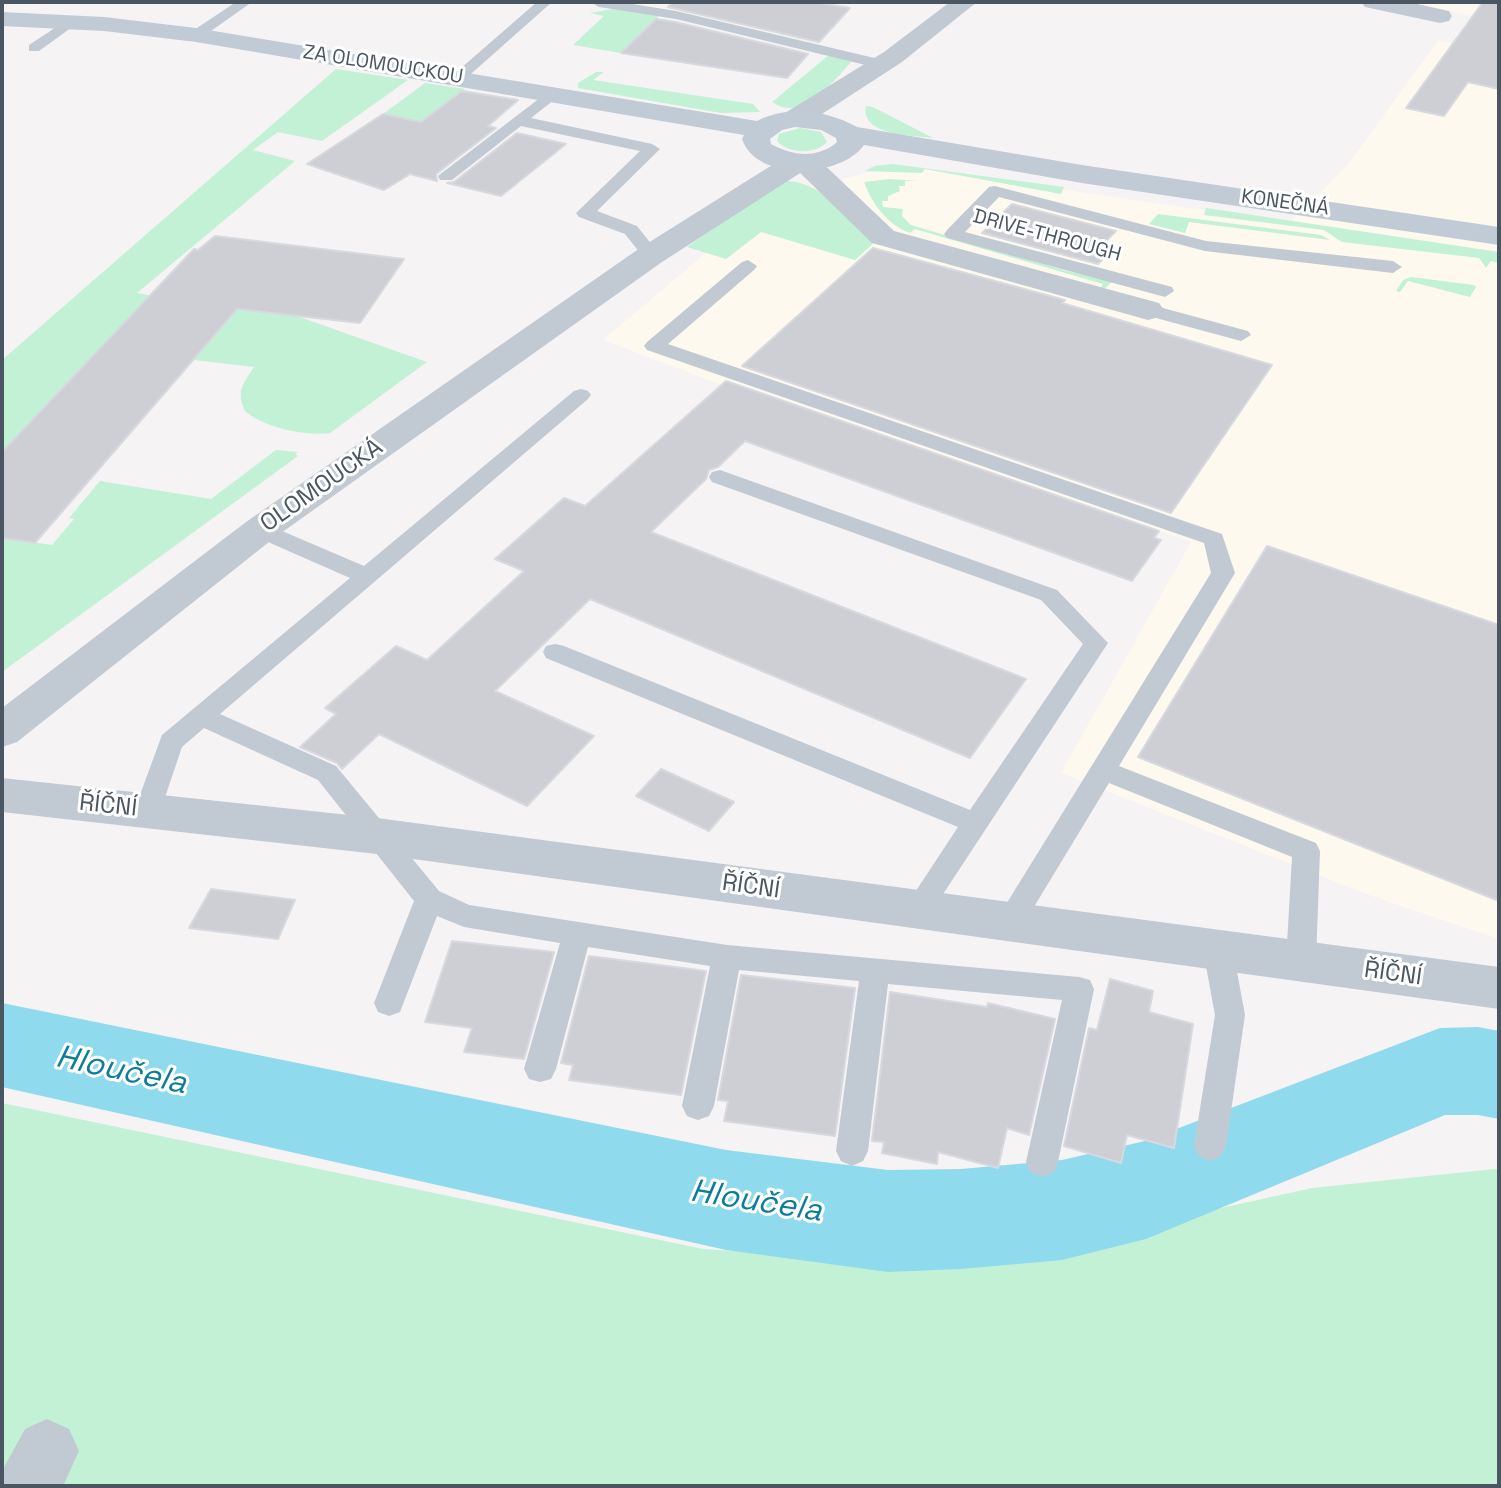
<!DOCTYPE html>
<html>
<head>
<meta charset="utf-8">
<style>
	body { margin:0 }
	#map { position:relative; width:1501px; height:1488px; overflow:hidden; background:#f5f3f3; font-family:"Space Grotesk",sans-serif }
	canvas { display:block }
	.frame { position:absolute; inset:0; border:4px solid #4a5661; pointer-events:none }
</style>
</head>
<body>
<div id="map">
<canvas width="1501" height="1488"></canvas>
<div class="frame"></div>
</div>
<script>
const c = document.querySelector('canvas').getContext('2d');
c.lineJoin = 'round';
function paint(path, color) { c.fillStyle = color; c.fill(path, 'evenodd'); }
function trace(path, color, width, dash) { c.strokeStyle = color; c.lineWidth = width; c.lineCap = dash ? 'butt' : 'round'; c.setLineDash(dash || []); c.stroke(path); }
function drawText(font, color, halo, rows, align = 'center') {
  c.font = font + ' "Space Grotesk",sans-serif'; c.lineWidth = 6; c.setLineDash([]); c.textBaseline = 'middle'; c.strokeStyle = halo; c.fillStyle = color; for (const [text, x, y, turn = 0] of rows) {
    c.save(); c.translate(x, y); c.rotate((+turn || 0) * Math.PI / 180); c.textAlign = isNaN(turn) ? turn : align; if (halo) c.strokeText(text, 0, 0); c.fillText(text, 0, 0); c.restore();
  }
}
paint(new Path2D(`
	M 1406,2 L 1499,2 L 1499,939 L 1369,895 L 1061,773 L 1191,542 L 719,384 L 603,340 L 773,196 L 832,181 L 846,186 L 842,179 L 898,165 L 1289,223 L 1345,168 L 1438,41 L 1452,43 L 1472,16 Z`), '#fdf9ef');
paint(new Path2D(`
	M 613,9 L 659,16 L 621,53 L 573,45 L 604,16 L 590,13 Z
	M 829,55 L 852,61 C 833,81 804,124 772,102 Z
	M 336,69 L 408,80 L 322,141 L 278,132 L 253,150 L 295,161 L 137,293 L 204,305 L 223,290 L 427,362 L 330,433 C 304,436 265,428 245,411 C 236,391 243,384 254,367 L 194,360 L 218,330 L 2,452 L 2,360 Z
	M 596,72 L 604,72 L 593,80 L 753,104 L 760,112 L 721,113 L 578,88 L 578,83 Z
	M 425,83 L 465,89 L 421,122 L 383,114 Z
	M 866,106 L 873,107 L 933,138 C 913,135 860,136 866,106 Z
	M 800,128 L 821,132 L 827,142 C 814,155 790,154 777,141 L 779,134 Z
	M 893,164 L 1064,187 L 1061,194 L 925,169 L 922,173 L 865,171 L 874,166 Z
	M 890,179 L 918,181 L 905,181 L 905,186 L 899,186 L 900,191 L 888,196 L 888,201 L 882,201 L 883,207 L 903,209 L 902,216 L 911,225 L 1067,271 L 1113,280 L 1104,290 L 1100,289 L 1103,284 L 915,229 L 910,233 C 888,225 872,204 864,182 Z
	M 789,181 C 826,185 850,217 876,241 L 855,260 L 761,232 L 726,259 L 687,247 L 780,182 Z
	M 1206,208 L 1499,252 L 1499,263 L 1491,261 L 1486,268 L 1479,258 L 1342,242 L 1324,230 L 1204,215 Z
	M 1158,214 L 1321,235 L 1330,240 L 1189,222 L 1185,233 L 1149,224 Z
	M 1411,277 L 1474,285 L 1476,287 L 1470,297 L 1408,281 L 1400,292 L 1396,291 L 1403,280 Z
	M 276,450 L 298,452 L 295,454 L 298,456 L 2,672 L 2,538 L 52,545 L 74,519 L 69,518 L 100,481 L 211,499 Z
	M 2,1103 L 703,1249 L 964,1265 L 1312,1188 L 1495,1169 L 1499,1170 L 1499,1486 L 2,1486 Z`), '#c3f1d5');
paint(new Path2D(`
	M 2,1003 L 726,1150 L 888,1170 L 961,1169 L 1062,1160 L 1145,1141 L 1440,1028 L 1478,1027 L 1499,1031 L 1499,1119 L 1478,1115 L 1445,1115 L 1146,1239 L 1062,1260 L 961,1269 L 888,1272 L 726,1250 L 2,1087 Z`), '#90daee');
const building = new Path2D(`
	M 673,2 L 813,2 L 850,8 L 819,42 L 668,7 Z
	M 1483,2 L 1499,2 L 1499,89 L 1468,82 L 1444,116 L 1406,108 Z
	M 656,19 L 675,22 L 808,54 L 787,78 L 621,53 Z
	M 462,91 L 518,100 L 488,126 L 496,128 L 436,174 L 437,181 L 410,174 L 384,190 L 307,164 L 383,114 L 421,122 Z
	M 517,133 L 566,144 L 501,196 L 447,183 L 454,182 Z
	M 1012,204 L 1116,231 L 1103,244 L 1114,247 L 1098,264 L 982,233 Z
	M 215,236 L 404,259 L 360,323 L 237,309 L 35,543 L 2,538 L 2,452 L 194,249 L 198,250 Z
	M 873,248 L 1065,300 L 1062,303 L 1272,365 L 1171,513 L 742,366 Z
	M 726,381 L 1159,531 L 1154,538 L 1161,540 L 1132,581 L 745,441 L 718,467 L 709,470 L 706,479 L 651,532 L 1026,679 L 970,758 L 590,599 L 495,691 L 594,736 L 527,806 L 379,734 L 342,769 L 337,763 L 300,747 L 336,714 L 325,708 L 396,646 L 427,660 L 524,571 L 495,559 L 564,498 L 585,506 Z
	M 1267,546 L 1499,625 L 1499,901 L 1138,757 Z
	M 661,769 L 734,802 L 709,831 L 636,796 Z
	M 211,889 L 295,900 L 278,939 L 189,928 Z
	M 452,941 L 554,952 L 524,1059 L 464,1052 L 472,1028 L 425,1022 Z
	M 589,956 L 706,971 L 681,1095 L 569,1080 L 573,1065 L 561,1063 Z
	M 741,975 L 855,988 L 835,1136 L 724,1121 L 728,1101 L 718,1100 Z
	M 1110,979 L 1153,991 L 1149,1012 L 1193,1024 L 1174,1148 L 1127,1135 L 1121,1163 L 1064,1146 L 1089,1028 L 1097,1030 Z
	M 890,992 L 987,1007 L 988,1003 L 1055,1019 L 1029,1135 L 1007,1128 L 998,1168 L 938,1152 L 937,1164 L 882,1153 L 884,1142 L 872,1141 Z`);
paint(building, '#cdcfd5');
trace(building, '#d7d9de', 2);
paint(new Path2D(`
	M 236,2 L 252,2 L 201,38 L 191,38 L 191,32 Z
	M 537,2 L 552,2 L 463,81 L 453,81 L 453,75 Z
	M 620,2 L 676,11 L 887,61 L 890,64 L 882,69 L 676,19 L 599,7 L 592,3 Z
	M 70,18 L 77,22 L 75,25 L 39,51 L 29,51 L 29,45 Z
	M 553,88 L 561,93 L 559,96 L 531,118 L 652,144 L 660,149 L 597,211 L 637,226 L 660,255 L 657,259 L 645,259 L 625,234 L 579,217 L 576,213 L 640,151 L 521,126 L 452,180 L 440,180 L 438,176 Z
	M 995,186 L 1206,241 L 1393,261 L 1402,267 L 1393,273 L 1205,251 L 999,197 L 965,232 L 1172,287 L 1174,291 L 1165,297 L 947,238 L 944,234 L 947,230 L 989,187 Z
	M 748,260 L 757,266 L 754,270 L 668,344 L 1222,534 L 1235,573 L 1119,766 L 1316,843 L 1320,851 L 1316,961 L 1311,969 L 1301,973 L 1291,969 L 1286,961 L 1292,857 L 1109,783 L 1020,930 L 1010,934 L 1000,930 L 996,922 L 1000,914 L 1211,573 L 1204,543 L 647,350 L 644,346 L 647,342 L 742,262 Z
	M 1148,304 L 1248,331 L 1251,335 L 1241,341 L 1141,314 L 1138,310 Z
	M 581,389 L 588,391 L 591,395 L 588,399 L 220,714 L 336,766 L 439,891 L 469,905 L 727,945 L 1079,977 L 1090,980 L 1094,989 L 1058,1162 L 1054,1172 L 1042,1177 L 1030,1172 L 1026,1162 L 1062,1000 L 888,984 L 868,1151 L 863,1161 L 852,1166 L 841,1161 L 836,1151 L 859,981 L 739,970 L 714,1106 L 709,1116 L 698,1120 L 687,1116 L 682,1106 L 710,966 L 588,947 L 556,1069 L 551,1079 L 540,1082 L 529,1079 L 524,1069 L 560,943 L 464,927 L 437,916 L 400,1012 L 389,1016 L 378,1012 L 374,1003 L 414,901 L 318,780 L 204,728 L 182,747 L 158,818 L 148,821 L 138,818 L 134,811 L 162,735 L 350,578 L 252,535 L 249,530 L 252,525 L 268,525 L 364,566 L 574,391 Z
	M 720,470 L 1057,590 L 1108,643 L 928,917 L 918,920 L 908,917 L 904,909 L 958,827 L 546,658 L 543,652 L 546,646 L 555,644 L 564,646 L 970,810 L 1083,644 L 1041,600 L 712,482 L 709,477 L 712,472 Z
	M 1218,938 L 1228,942 L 1233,950 L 1245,1015 L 1226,1146 L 1221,1156 L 1210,1161 L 1199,1156 L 1194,1146 L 1215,1015 L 1203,950 L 1208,942 Z`), '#c1cad2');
paint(new Path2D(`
	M 1361,2 L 1408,2 L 1449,11 L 1452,16 L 1449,21 L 1440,23 L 1365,7 Z
	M 805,154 L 815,156 L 894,231 L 1159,303 L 1164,310 L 1159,317 L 1148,320 L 872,243 L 795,168 L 791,162 L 795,156 Z
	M 2,778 L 377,818 L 1499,967 L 1499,1009 L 377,854 L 2,812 Z
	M 47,1419 L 69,1429 L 79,1451 L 63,1486 L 2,1486 L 2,1471 L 25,1429 Z`), '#c1cad2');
paint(new Path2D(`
	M 950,2 L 977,2 L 902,62 L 805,125 L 785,125 L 781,119 L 785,113 L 884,52 Z
	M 798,154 L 808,156 L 812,162 L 808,168 L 662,262 L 274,538 L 17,742 L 2,747 L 2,708 L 246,522 L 640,248 L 769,167 Z`), '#c1cad2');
paint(new Path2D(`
	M 2,12 L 104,17 L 196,28 L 757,121 C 789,105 826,110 857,127 L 1082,165 L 1499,227 L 1499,245 L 1082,183 L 864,145 C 841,178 756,182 742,139 L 744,135 L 196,42 L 104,31 L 2,26 ZM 795,127 L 821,130 L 836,138 L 837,142 C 818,159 792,156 771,144 L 770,139 L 782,130 Z`), '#c1cbd6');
drawText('20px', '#4a5661', '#fff', [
	["ZA OLOMOUCKOU",383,65,9],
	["KONEČNÁ",1285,203,8],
	["DRIVE-THROUGH",1047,236,15]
]);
drawText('24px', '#4a5661', '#fff', [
	["OLOMOUCKÁ",322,486,-35],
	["ŘÍČNÍ",108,806,6],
	["ŘÍČNÍ",751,887,8],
	["ŘÍČNÍ",1393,974,8]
]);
drawText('italic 32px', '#0c7c9b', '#fff', [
	["Hloučela",121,1071,12],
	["Hloučela",756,1202,9]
]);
</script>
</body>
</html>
